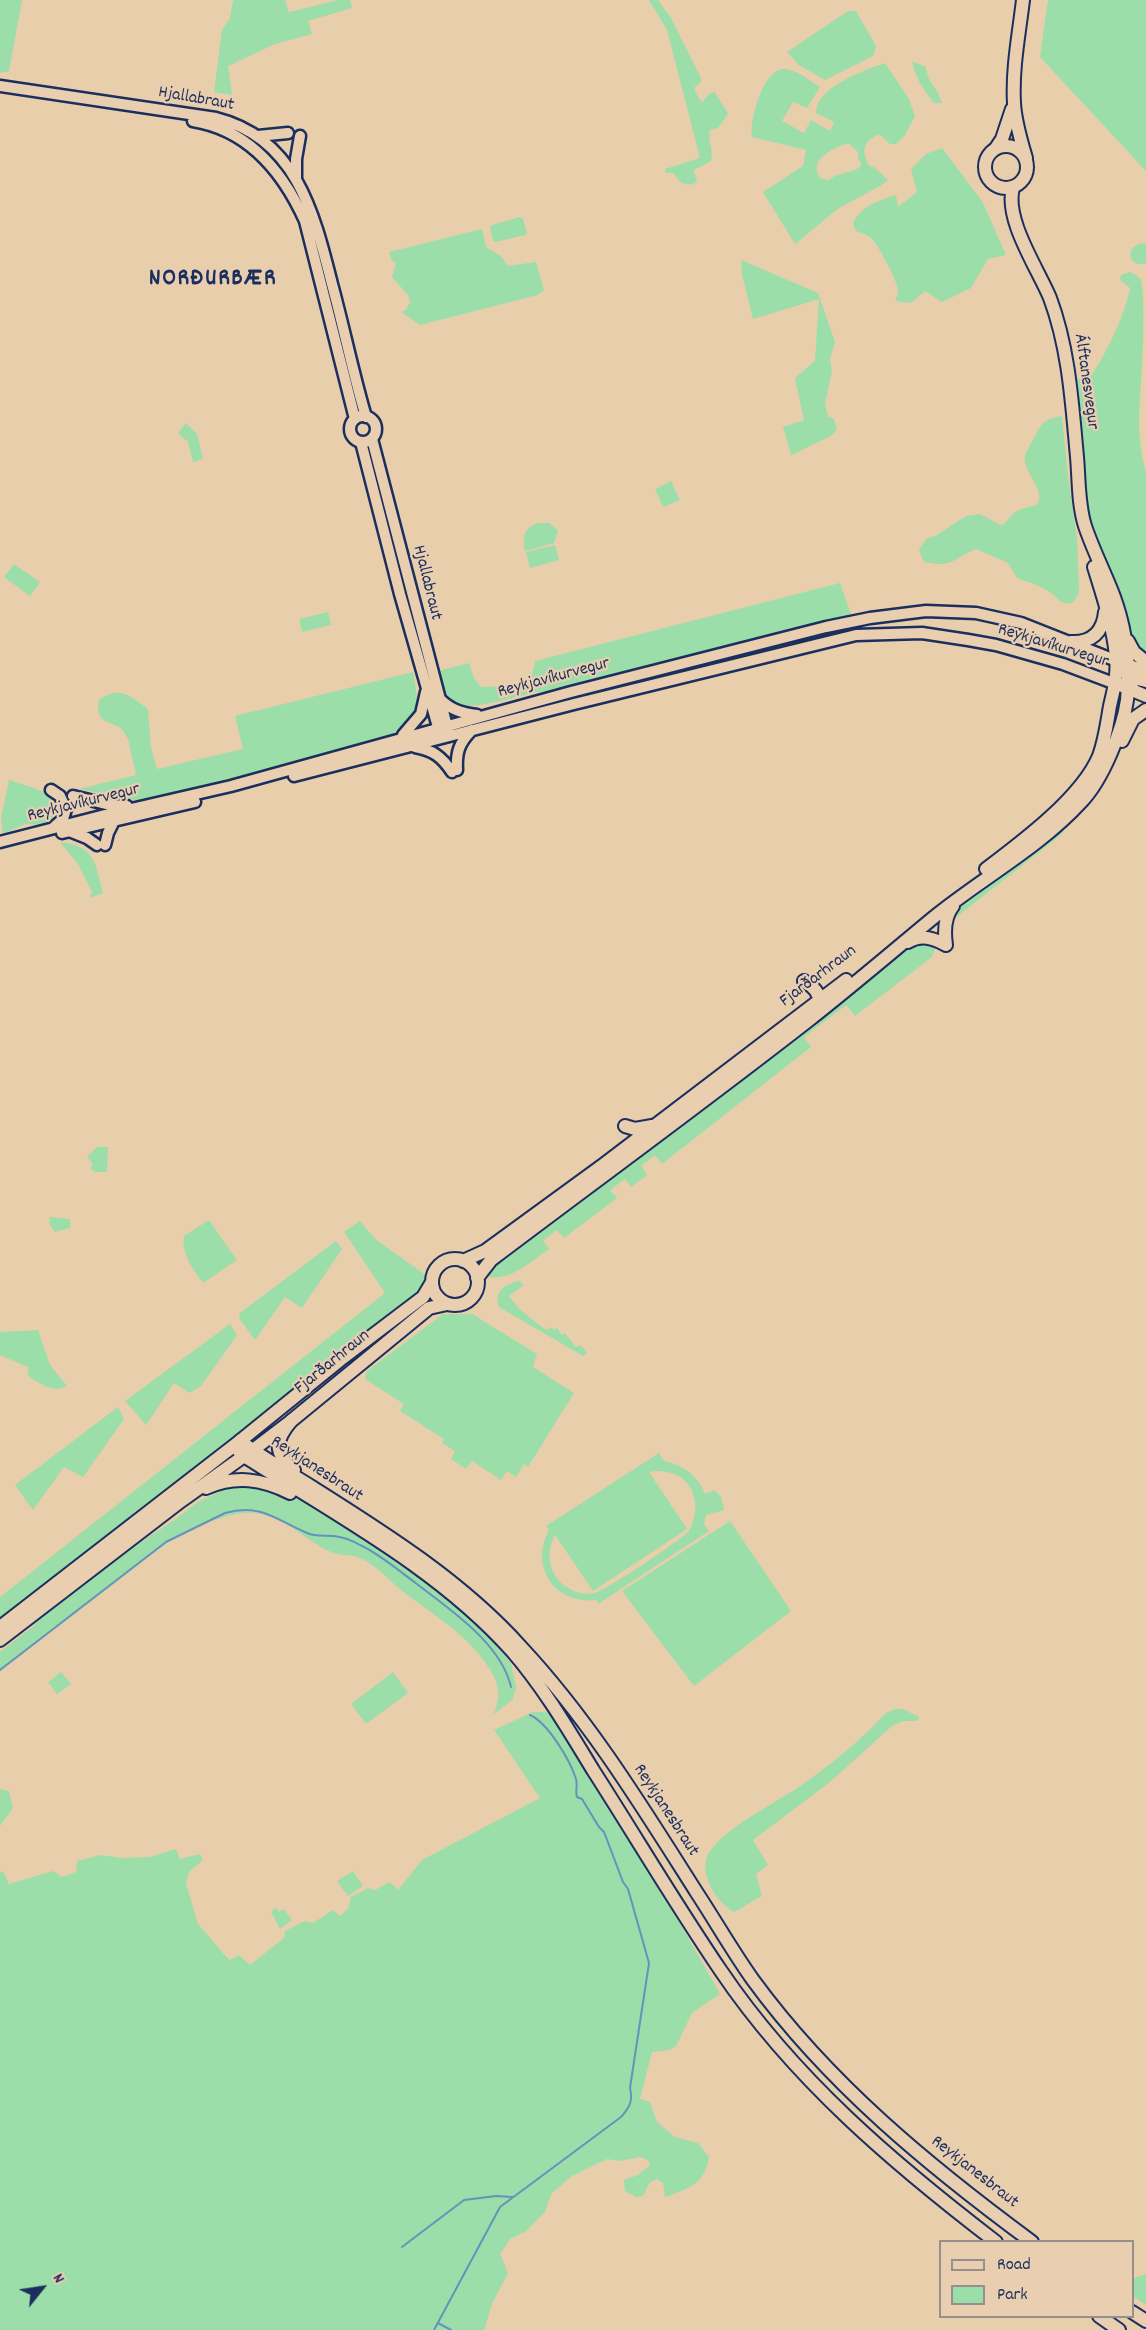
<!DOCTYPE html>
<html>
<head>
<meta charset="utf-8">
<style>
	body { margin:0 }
	#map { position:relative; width:1146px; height:2330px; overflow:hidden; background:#e9ceac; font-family:Dekko,sans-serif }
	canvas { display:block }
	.legend { position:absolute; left:939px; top:2240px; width:195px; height:78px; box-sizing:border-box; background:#e9ceb0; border:2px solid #978e8f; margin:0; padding:8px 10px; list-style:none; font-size:18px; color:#1b2f5e }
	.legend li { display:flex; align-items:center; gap:12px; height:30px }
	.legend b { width:30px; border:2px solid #978e8f }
	.north { position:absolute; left:12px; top:2258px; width:60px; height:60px; -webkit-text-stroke:4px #e9ceb0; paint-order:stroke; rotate:60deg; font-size:16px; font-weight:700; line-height:24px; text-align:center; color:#1b2f5e }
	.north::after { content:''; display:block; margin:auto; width:21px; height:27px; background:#1b2f5e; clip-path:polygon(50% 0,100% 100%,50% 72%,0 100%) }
</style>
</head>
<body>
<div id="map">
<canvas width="1146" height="2330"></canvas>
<ul class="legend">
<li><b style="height:8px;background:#e9ceb0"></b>Road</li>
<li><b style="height:16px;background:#9bdea9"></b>Park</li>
</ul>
<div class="north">N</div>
</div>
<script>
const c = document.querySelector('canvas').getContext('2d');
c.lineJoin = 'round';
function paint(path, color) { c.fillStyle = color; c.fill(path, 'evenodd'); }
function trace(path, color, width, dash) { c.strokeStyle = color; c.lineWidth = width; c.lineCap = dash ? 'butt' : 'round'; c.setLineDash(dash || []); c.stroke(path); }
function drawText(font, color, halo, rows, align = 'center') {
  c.font = font + ' Dekko,sans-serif'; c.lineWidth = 4.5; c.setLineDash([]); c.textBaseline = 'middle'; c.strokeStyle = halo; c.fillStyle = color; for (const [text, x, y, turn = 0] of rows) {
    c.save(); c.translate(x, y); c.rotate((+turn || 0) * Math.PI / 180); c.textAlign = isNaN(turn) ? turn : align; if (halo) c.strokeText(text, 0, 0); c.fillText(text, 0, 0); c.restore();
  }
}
paint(new Path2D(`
	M 0,0 L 22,0 L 9,71 L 0,73 Z
	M 233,0 L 285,0 L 289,12 L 338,0 L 350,0 L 352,8 L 308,21 L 312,34 L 275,44 L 228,66 L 232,95 L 214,92 L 222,30 L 230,18 Z
	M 649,0 L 658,0 L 671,18 L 701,78 L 701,82 L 694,88 L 697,95 L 702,102 L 710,93 L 715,92 L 728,114 L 718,128 L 710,130 C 707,142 714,148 711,161 L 694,170 L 697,182 C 687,188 678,183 674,173 L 666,173 L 665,169 L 700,158 L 667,30 Z
	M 1048,0 L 1146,0 L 1146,171 L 1040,57 Z
	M 848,11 L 856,11 L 876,46 L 873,56 L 825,80 L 799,65 L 787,52 Z
	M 912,61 L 926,67 C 927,82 939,89 942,103 L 934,103 C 924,90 915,78 912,61 Z
	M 885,63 L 909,99 L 915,116 L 905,135 L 896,144 L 890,144 L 879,134 C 863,142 861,150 869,166 L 874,167 L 888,180 L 880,186 L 839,208 L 795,244 L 763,192 L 803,166 L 806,150 L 752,137 C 749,121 763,70 783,69 C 795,68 810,81 820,87 L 807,108 L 793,102 L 782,121 L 804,133 L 811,120 L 830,131 L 834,122 L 816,113 C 816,87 865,70 885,63 ZM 848,143 L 858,152 L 858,159 L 862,165 C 854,174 839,171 829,180 L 821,179 C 806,160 834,148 848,143 Z
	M 942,148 L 982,201 L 1006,255 L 988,259 L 971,288 L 942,302 L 925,291 L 911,303 L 895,301 C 896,298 898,295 898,292 C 899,283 879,247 873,240 C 868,235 862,233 856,231 L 853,224 C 860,206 878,201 896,195 L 898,207 L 917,192 L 911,169 L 926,154 Z
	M 520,217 L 523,219 L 527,233 L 525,235 L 496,242 L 493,241 L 490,227 L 492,225 Z
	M 482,229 L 486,247 L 502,257 L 508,266 L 536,262 L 544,290 L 538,295 L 420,325 L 401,312 L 406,310 L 410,302 L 408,295 L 392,277 L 396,263 L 392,261 L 389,252 Z
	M 1141,243 L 1146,244 L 1146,263 C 1135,267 1127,259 1132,248 Z
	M 741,260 L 818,293 L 835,342 L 830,359 L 832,371 L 825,404 L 828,416 L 834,419 L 837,430 L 831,436 L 791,455 L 783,427 L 804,420 L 795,378 L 815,361 L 819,299 L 753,319 L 742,275 Z
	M 1130,272 C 1134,274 1138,276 1141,280 C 1146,302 1142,372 1140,399 C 1138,423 1139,449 1146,472 L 1146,658 L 1131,641 L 1125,612 L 1115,581 L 1101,551 L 1082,493 L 1076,379 L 1089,378 C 1104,360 1126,312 1130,288 L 1120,280 L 1121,275 Z
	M 1062,416 L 1068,477 L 1077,538 L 1079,592 L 1075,600 L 1070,604 L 1061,602 L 1050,592 L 1039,586 L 1017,578 L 1008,563 L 976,549 C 952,559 954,568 924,562 L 919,550 L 926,539 L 937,535 L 966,516 L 980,514 L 1001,525 C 1008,522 1007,520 1012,515 C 1019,508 1028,507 1037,505 C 1047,489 1022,473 1025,455 C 1027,450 1031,443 1034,438 C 1042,422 1045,419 1062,416 Z
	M 186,423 L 197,434 L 203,459 L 193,462 L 188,442 L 178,433 Z
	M 671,481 L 680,500 L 663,507 L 655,489 Z
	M 538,523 L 549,523 L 558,530 L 554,543 L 525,551 C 522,537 524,528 538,523 Z
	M 555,545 L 559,560 L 530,568 L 526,552 Z
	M 14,564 L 40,582 L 30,596 L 4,577 Z
	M 840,583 L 851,614 L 836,621 L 548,692 L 537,692 C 517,696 465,714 450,701 C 442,695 441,679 438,671 L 469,663 L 474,678 L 481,687 L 518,686 L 532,676 L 535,661 Z
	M 328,612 L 331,625 L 302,632 L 299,619 Z
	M 413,672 C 420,709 420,718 387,738 L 164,799 L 140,801 L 79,789 L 136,775 L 128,739 L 121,728 C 106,720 95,722 99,700 C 120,685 130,696 148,709 L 151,747 L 157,769 L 243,749 L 235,716 Z
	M 9,780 C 26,786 54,791 63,808 L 57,821 L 43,825 L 25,824 L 3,834 L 1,818 Z
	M 1068,823 L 1062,834 L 954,919 L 949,918 L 952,911 Z
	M 60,842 C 96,846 95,863 103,893 L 89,898 L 92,892 L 78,864 Z
	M 914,942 L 932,945 L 935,949 L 932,957 L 855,1016 L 846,1005 L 804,1037 L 811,1047 L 662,1164 L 655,1155 L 641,1166 L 647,1175 L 631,1187 L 625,1179 L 610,1190 L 617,1198 L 564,1238 L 557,1230 L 543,1241 L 549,1249 C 531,1261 507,1285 484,1275 Z
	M 97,1147 L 108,1147 L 107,1172 L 95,1172 L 91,1169 L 92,1163 L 87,1157 Z
	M 50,1217 L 70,1219 L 70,1228 L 55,1232 L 49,1223 Z
	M 209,1220 L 237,1260 L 203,1283 C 193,1269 181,1254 184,1236 Z
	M 360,1221 L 375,1239 L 423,1273 L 427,1282 L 425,1289 L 0,1621 L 0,1597 L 385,1293 L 344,1232 Z
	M 336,1241 L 342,1249 L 302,1308 L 285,1297 L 255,1340 L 239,1318 L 240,1313 Z
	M 519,1281 L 524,1285 L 509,1296 L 520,1310 C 526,1312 537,1325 547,1330 L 551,1327 L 554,1330 L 557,1328 L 562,1335 L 565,1333 L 576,1347 L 581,1345 L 587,1353 L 583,1356 L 499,1307 C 494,1291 504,1284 519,1281 Z
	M 443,1314 L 472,1314 L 537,1354 L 533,1367 L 574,1393 L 528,1467 L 524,1464 L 516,1477 L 507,1471 L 501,1480 L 472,1461 L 466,1469 L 451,1459 L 455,1451 L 442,1443 L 444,1439 L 400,1411 L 404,1404 L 365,1379 L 367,1371 Z
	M 230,1324 L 237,1335 L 201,1386 L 190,1393 L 174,1383 L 146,1425 L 125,1401 Z
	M 38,1330 L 50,1365 L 67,1386 C 52,1394 40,1383 28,1376 L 28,1367 L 0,1355 L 0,1332 Z
	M 118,1407 L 124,1419 L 83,1477 L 64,1467 L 33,1510 L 15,1485 Z
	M 659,1453 L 664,1461 C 684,1465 698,1476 705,1494 L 715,1490 L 721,1497 L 724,1510 L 706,1515 L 704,1524 L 709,1531 L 598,1604 L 596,1600 C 555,1605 529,1566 549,1530 L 546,1526 ZM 657,1471 C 692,1471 704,1502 689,1531 C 681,1540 605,1591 595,1593 C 580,1596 563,1589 555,1575 C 547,1562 548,1548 555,1535 L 593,1591 L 687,1529 L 649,1472 Z
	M 232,1486 L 257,1486 L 279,1490 L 303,1502 L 402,1564 L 454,1603 L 500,1648 L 511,1664 L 516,1687 L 513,1699 L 493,1715 C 502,1697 499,1682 487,1665 C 467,1634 430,1613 401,1590 C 388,1579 373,1562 357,1557 C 349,1554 339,1556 331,1552 C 302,1539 289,1518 254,1513 C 230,1510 192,1529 172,1539 L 0,1671 L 0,1652 L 35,1625 L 33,1622 L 109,1563 L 173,1521 L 198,1502 Z
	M 730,1521 L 791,1611 L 694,1686 L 622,1591 Z
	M 61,1672 L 71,1684 L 57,1694 L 48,1682 Z
	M 393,1672 L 408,1693 L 366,1724 L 351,1704 Z
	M 895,1709 L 903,1709 L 919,1717 L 917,1721 L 903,1721 L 892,1726 L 830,1782 L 753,1840 L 768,1865 L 756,1874 L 762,1896 L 734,1912 C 716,1903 696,1870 710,1851 C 726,1827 781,1800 806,1782 C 835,1761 862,1739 886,1713 Z
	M 533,1712 L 546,1712 L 558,1720 L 660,1888 L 720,1994 L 692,2013 L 676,2046 L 669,2050 L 652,2052 L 640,2099 L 650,2102 L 657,2122 L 675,2137 L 698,2143 L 709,2157 C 704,2185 690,2188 665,2197 L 663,2183 L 657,2179 L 650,2182 L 643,2196 L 636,2197 L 625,2191 L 624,2180 L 638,2175 L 650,2165 L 648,2160 L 640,2157 L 620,2161 L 607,2159 L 572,2176 L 551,2194 L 545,2212 L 525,2232 L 510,2239 L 500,2254 L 508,2273 L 492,2304 L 484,2330 L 0,2330 L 0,1872 L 3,1871 L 9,1884 L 53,1871 L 62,1877 L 76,1872 L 77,1861 L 100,1855 L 122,1858 L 150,1857 L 176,1849 L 180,1859 L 200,1854 L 203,1860 L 189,1872 L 186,1883 L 198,1924 L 229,1960 L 239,1955 L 250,1965 L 284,1938 L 285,1931 L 305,1921 L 313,1923 L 333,1910 L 340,1916 L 348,1909 L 351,1897 L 368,1888 L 375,1890 L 390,1882 L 398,1890 L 422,1860 L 540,1798 L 494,1730 Z
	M 0,1789 L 9,1791 L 13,1808 L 0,1826 L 0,1847 Z
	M 353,1871 L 363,1886 L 348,1896 L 337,1881 Z
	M 276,1908 L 279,1912 L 284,1909 L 292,1920 L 280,1929 L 271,1912 Z
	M 1146,2274 L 1146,2305 L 1133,2296 L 1132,2279 Z`), '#9bdea9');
trace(new Path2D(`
	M 0,1670 L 166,1542 L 225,1513 C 261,1503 276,1520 307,1533 C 316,1537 325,1535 334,1536 C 342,1537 353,1541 360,1545 C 380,1554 399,1571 417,1584 C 450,1610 501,1643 511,1687
	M 402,2247 L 464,2200 L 496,2196 L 512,2197
	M 438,2323 L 451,2330
	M 434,2330 L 500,2207 L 621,2117 C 630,2107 633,2101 630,2088 L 649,1963 L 628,1889 L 623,1882 L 604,1832 L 599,1827 L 582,1799 L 577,1797 C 575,1791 578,1785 576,1779 C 570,1760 548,1723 530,1715`), '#6693bb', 2);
const secondary = new Path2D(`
	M 0,86 L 216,118 C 296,138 314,213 332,284 C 344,328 353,373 366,417
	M 193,121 C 249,130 283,172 305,221 L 355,419
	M 258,136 L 288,133
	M 296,179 L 296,159 L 300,136
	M350 429a13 13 0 1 1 26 0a13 13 0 1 1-26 0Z
	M 372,439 L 448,730
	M 361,442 L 400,594 L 440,734
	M 440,699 C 451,710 462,713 477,715
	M 403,735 L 421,714 L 426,692
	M 415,747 C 433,750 442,757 452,772
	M 457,770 C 456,752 459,743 472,730
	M 294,776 L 574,704 L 856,635 L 922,633 L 968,640 L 996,645 L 1063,664 L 1116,684
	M 51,790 L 60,796 L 66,809 L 63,819 L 54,827
	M 73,796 L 110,805 L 127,806
	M 72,832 L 87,838 L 97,845
	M 62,833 L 195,802
	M 0,842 L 105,815 L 231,786 L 571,692 L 826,627 L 870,618 L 926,611 L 976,613 L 1021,623 L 1117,661
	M 105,845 L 108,833 L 114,821`);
const primary = new Path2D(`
	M 1023,0 C 1019,34 1012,69 1014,103 C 1015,122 1021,141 1026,158
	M985 167a21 21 0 1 1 42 0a21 21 0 1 1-42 0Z
	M 996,148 L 1002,139 L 1012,109
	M 1128,641 L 1134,652 L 1146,662
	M 1071,642 C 1091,643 1103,633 1105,612
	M 1121,663 L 1146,672
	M 1120,685 L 1146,696
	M 1122,685 L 1138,679 L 1146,681
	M 1122,741 L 1133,719 L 1146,710
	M 986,869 C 1022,842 1082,797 1099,756 C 1105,740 1107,723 1110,706 C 1114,689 1118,674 1116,656 C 1113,626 1103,596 1094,567
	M 908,942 C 921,934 933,938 946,945
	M 946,945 C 944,931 944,917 953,906
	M 804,981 C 813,986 821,993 819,1005
	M 625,1126 L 635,1129 L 652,1126
	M432 1282a23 23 0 1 1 46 0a23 23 0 1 1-46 0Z
	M 463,1261 L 485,1251 L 603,1165 L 846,980
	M 477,1278 L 491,1260 C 597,1180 704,1102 809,1020 C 851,987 892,952 933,918 C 982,878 1039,848 1082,801 C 1102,780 1123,730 1127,700 C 1130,666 1126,630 1114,597 C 1105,573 1093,550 1085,526 C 1078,504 1079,479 1077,457 C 1072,403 1069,349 1050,298 C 1038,269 1004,219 1013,188
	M 240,1441 L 340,1360 L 423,1297 L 432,1282
	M 253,1450 L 291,1421 L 429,1308 L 447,1304`);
const trunk = new Path2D(`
	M 291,1421 C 274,1441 274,1453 294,1470
	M 234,1446 L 244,1456 C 336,1515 439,1569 512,1651 C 544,1688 568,1729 593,1770 C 636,1837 676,1905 721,1971 C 794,2079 893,2163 996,2242
	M 206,1488 C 236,1475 262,1479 290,1493
	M 0,1627 L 240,1441 C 263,1458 288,1472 312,1487 C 385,1533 463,1582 521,1647 C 590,1721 643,1808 697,1893 C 716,1922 733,1952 753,1980 C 829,2084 929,2166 1032,2242
	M 0,1640 L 181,1501 L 251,1451
	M 1132,2312 L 1146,2321
	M 1099,2316 L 1119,2330`);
trace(secondary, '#1b2f5e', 15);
trace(primary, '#1b2f5e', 16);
trace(trunk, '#1b2f5e', 16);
trace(secondary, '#e9ceb0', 10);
trace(primary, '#e9ceb0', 12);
trace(trunk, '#e9ceb0', 12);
drawText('18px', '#1b2f5e', '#e9ceb0', [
	["Hjallabraut",196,100,10],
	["Álftanesvegur",1085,382,82],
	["Hjallabraut",426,583,76],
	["Reykjavíkurvegur",1053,647,17],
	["Reykjavíkurvegur",554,679,-15],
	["Reykjavíkurvegur",84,804,-14],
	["Fjarðarhraun",819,977,-37],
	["Fjarðarhraun",333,1363,-39],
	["Reykjanesbraut",316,1470,33],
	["Reykjanesbraut",665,1811,57],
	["Reykjanesbraut",974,2173,38]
]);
c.letterSpacing = '1.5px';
drawText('bold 24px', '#1b2f5e', '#e9ceb0', [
	["NORÐURBÆR",213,281]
]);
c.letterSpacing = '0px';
</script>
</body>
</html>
